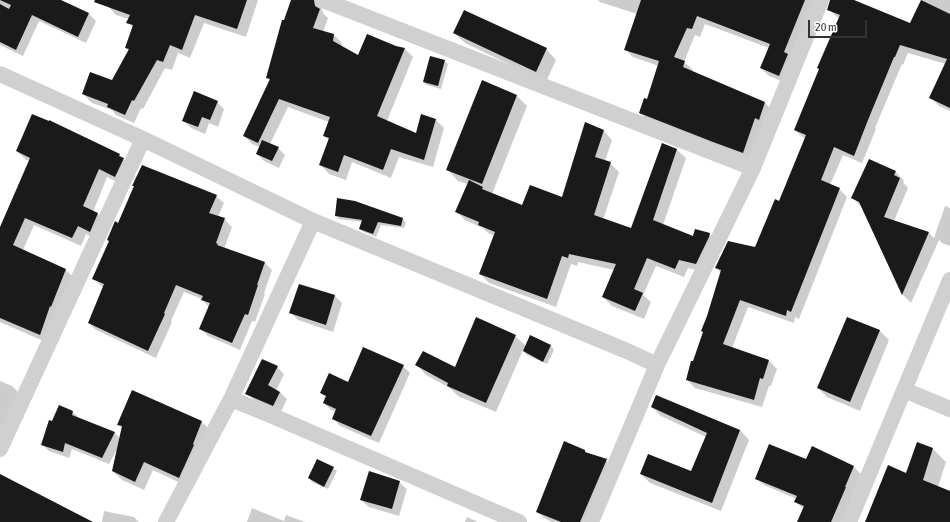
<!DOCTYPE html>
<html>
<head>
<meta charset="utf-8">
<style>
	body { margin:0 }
	#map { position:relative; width:950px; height:522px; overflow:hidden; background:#fff; font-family:"Asap Condensed",sans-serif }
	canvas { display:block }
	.scale { position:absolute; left:808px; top:20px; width:59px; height:18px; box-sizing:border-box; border:2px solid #333; border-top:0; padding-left:5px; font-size:12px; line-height:14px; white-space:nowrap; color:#333; -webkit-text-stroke:3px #fff; paint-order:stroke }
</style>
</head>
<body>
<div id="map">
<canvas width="950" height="522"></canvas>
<div class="scale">20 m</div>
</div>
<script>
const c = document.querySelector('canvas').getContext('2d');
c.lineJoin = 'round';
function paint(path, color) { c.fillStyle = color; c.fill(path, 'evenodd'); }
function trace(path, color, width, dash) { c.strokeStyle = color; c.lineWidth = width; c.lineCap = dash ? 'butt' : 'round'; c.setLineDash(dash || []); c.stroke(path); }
paint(new Path2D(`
	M 0,0 L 58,0 L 89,14 L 96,21 L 86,43 L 39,21 L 23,56 L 0,45 Z
	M 110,0 L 258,0 L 246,37 L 204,23 L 190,58 L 178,53 L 172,70 L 165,68 L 143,109 L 141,108 L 134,123 L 116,115 L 112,110 L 92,103 L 83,94 L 113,81 L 129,51 L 126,48 L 133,28 L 128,22 L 129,19 L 116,15 L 108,6 Z
	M 292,0 L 328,0 L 322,5 L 322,10 L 323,13 L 328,18 L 323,32 L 334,35 L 342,43 L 341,47 L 359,56 L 396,47 L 405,49 L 413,57 L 387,121 L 416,135 L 436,120 L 444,128 L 433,167 L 399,157 L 391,178 L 352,162 L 346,180 L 329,174 L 321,165 L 329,140 L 324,135 L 329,122 L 288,107 L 270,144 L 278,148 L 285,155 L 279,168 L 264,161 L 257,154 L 260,147 L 252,144 L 244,135 L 270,81 L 267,78 L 284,22 Z
	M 598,0 L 824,0 L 787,83 L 769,76 L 761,68 L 769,48 L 705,24 L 700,37 L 695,35 L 684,62 L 693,70 L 692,72 L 765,103 L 773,111 L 751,160 L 648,121 L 640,113 L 647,100 L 659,66 L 633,57 L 625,49 L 637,14 L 600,2 Z
	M 831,0 L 851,0 L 911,24 L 922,0 L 950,0 L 950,111 L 939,106 L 931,98 L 946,64 L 908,53 L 903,65 L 902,64 L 875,128 L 876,129 L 862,163 L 843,155 L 830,185 L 839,189 L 847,197 L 799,319 L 795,317 L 794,323 L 748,307 L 732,348 L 769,361 L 777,369 L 771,386 L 769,386 L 762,407 L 695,388 L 687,380 L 704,333 L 708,316 L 721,273 L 716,268 L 756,248 L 779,202 L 805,139 L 795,130 L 840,19 L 837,17 L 829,9 Z
	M 454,33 L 546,49 L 556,60 L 546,82 L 465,43 Z
	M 444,61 L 448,64 L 441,89 L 427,85 L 424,82 Z
	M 517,96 L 527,106 L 492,194 L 523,206 L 562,198 L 604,131 L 612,140 L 605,161 L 610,163 L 619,172 L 603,220 L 632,229 L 663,144 L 677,150 L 686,158 L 663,225 L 694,237 L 709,234 L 718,242 L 704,272 L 688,268 L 684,277 L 656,266 L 643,295 L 651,302 L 644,319 L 612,306 L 603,297 L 614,270 L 578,262 L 577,266 L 571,264 L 556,307 L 489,283 L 480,274 L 495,236 L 488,233 L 483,228 L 465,220 L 456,211 L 468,184 L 458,181 L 448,170 Z
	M 217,102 L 224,109 L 218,127 L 209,123 L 205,134 L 191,128 L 184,121 Z
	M 17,151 L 119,155 L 132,167 L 123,185 L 107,177 L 93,212 L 98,214 L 106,223 L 98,240 L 86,234 L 81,246 L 34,225 L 23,250 L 66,270 L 74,278 L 48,343 L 0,322 L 0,228 L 30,161 L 26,160 Z
	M 895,171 L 904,181 L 903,182 L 908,188 L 894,221 L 929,233 L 934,238 L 945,206 L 950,208 L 950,246 L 942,243 L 939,240 L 911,303 L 903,295 L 863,208 L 853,198 Z
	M 133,185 L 216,196 L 224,203 L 218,217 L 224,219 L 232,227 L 224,249 L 264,262 L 272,270 L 264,293 L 265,294 L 255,322 L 252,321 L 240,350 L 208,336 L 200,328 L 209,307 L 202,299 L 184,292 L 171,321 L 172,322 L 156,358 L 96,330 L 89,323 L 103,287 L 101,286 L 94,279 L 119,224 L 135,187 Z
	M 336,215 L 403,219 L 406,223 L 404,228 L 381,225 L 376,237 L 364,232 L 360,228 L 363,222 L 339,219 Z
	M 335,296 L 342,303 L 333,332 L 298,320 L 291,313 Z
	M 848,318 L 880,331 L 889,340 L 860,411 L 827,397 L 818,388 Z
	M 515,336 L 526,346 L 531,337 L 551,346 L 554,350 L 547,364 L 527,355 L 523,350 L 496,412 L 458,396 L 450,388 L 426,375 L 417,365 L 455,368 Z
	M 403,366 L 410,373 L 379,443 L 340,426 L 333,418 L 336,412 L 331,410 L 324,403 L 327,398 L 321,392 L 348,383 Z
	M 277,367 L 284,374 L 276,391 L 280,392 L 287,399 L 281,412 L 254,400 L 247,393 Z
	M 0,381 L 12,386 L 18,392 L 0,440 Z
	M 132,392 L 202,422 L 210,430 L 187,486 L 153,470 L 144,490 L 122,480 L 113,471 L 117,449 L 109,464 L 72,449 L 69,458 L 49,451 L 42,444 L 53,422 L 60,406 L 73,412 L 80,419 L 115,433 L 120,438 L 122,428 L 118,424 Z
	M 657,396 L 740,430 L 749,440 L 721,511 L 650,483 L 641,474 L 692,472 L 706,437 L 661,416 L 652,407 Z
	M 812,447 L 854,467 L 861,474 L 852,494 L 852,495 L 842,522 L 798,522 L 804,509 L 796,502 L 797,499 L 764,485 L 756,478 L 806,460 Z
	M 933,449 L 946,462 L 938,487 L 950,492 L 950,522 L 866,522 L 906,474 Z
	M 585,451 L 589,455 L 606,460 L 613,467 L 590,522 L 552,522 L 544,518 L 537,512 Z
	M 333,468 L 337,471 L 328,489 L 312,482 L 309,478 Z
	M 399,482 L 407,489 L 399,516 L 369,507 L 361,500 Z
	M 252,508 L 284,521 L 286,515 L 305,522 L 247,522 Z
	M 104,511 L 134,517 L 139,522 L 102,522 Z
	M 467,517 L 478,522 L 465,522 Z`), '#0003');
paint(new Path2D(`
	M 0,0 L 61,0 L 89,13 L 78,37 L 32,15 L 16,50 L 0,42 L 0,4 L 9,9 L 11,5 Z
	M 95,0 L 247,0 L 237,29 L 195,15 L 182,50 L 170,45 L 163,62 L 157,60 L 134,101 L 132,100 L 125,115 L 107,107 L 108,104 L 82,94 L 90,72 L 112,80 L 129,49 L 125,48 L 133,25 L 126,23 L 130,15 L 94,2 Z
	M 291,0 L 314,0 L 315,6 L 320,9 L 313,28 L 334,34 L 333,41 L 358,55 L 367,34 L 396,46 L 405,48 L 377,116 L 416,133 L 421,114 L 436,119 L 424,160 L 391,149 L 383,170 L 344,155 L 338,172 L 319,165 L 329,138 L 323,136 L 330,117 L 279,99 L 258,143 L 243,136 L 270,79 L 266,78 L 282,20 L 284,20 Z
	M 641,0 L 805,0 L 784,52 L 788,54 L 779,76 L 760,68 L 770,44 L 697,16 L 692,29 L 687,28 L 674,57 L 685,61 L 683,67 L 765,102 L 759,120 L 755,118 L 743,153 L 713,142 L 639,113 L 644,98 L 647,99 L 659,61 L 624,50 Z
	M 830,0 L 854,0 L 910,23 L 921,0 L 950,14 L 950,108 L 929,98 L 947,59 L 900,45 L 895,57 L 894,57 L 868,120 L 854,156 L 834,147 L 821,180 L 840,188 L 791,312 L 787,310 L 786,316 L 740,300 L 723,344 L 769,360 L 763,379 L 760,378 L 754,400 L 686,380 L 691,361 L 693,361 L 703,332 L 701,331 L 707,316 L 721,270 L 715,268 L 728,241 L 755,247 L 775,199 L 779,201 L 806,135 L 794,130 L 819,69 L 817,68 L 840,15 L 827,10 Z
	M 464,10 L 547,48 L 536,72 L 453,33 Z
	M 430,56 L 445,60 L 438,86 L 423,82 Z
	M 482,80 L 517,95 L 482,184 L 446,170 Z
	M 194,91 L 218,101 L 210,120 L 202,117 L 198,127 L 182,121 Z
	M 32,114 L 49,121 L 49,120 L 120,154 L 119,156 L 124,158 L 115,177 L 99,169 L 83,206 L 98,213 L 90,232 L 78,226 L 72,238 L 25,218 L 13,245 L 66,269 L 51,307 L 50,306 L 40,335 L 0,318 L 0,227 L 30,158 L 16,151 Z
	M 585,122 L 604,130 L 595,157 L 611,162 L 594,215 L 631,228 L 662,143 L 677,149 L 653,220 L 693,236 L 695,229 L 710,233 L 709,237 L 696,264 L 679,260 L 675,269 L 647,258 L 634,289 L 643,293 L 635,311 L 602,297 L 616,264 L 569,254 L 568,258 L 562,256 L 547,299 L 479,274 L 495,232 L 478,225 L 479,222 L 455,212 L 469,180 L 483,187 L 482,189 L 522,205 L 530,185 L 562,197 Z
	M 262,140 L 279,147 L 272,161 L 256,154 Z
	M 869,159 L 896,171 L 894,175 L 900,178 L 884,217 L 929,232 L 902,295 L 859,202 L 851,198 Z
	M 142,165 L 217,195 L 209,213 L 225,218 L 216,243 L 218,244 L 217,245 L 265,262 L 257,285 L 258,285 L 248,315 L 245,314 L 232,343 L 199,329 L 210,303 L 201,300 L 203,296 L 176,285 L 164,313 L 165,314 L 148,351 L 88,323 L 104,284 L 92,279 L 109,241 L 107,240 L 115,221 L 118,223 L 134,186 L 132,186 Z
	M 337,198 L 355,201 L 403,218 L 401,226 L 378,222 L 373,234 L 359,229 L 362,220 L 335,216 Z
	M 299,284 L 335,295 L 326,325 L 289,313 Z
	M 476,317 L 516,335 L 486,403 L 447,386 L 448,383 L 415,365 L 423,351 L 455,367 Z
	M 847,317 L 880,330 L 850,402 L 817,388 Z
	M 530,335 L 551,345 L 543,362 L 523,351 Z
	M 363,347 L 404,365 L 371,436 L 332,419 L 336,409 L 323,403 L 326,396 L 320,393 L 329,373 L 348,382 Z
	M 262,359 L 278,366 L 268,385 L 280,392 L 273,406 L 245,394 Z
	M 132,390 L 202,421 L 193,444 L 194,445 L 179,478 L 144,462 L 135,482 L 112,471 L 122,426 L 117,425 Z
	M 656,395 L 740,430 L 712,503 L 640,474 L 648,454 L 691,471 L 707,433 L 651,407 Z
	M 59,405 L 73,411 L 72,415 L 115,432 L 102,458 L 65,443 L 63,452 L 41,445 L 49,420 L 52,421 Z
	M 564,441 L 585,450 L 585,452 L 607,459 L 580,522 L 561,522 L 536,512 Z
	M 917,442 L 933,448 L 923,480 L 950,491 L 950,522 L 865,522 L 888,465 L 906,473 Z
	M 769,444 L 806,459 L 812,446 L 854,466 L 845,487 L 846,487 L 831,522 L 797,522 L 804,506 L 794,502 L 797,496 L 755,479 Z
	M 317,459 L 334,467 L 324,487 L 308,478 Z
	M 369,471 L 400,481 L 392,509 L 360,500 Z
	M 0,474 L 93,522 L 0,522 Z`), '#1a1a1a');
trace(new Path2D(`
	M 323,0 L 753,168
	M 0,74 L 143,139 L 313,221 L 627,351 L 657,365 L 591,522
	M 313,221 L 231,399 L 268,414 L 519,522
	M 657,365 L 753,168 L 821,0
	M 904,390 L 950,409
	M 0,449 L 143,139
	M 166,522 L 231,399
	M 849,522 L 950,280`), '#d0d0d0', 16);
</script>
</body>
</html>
